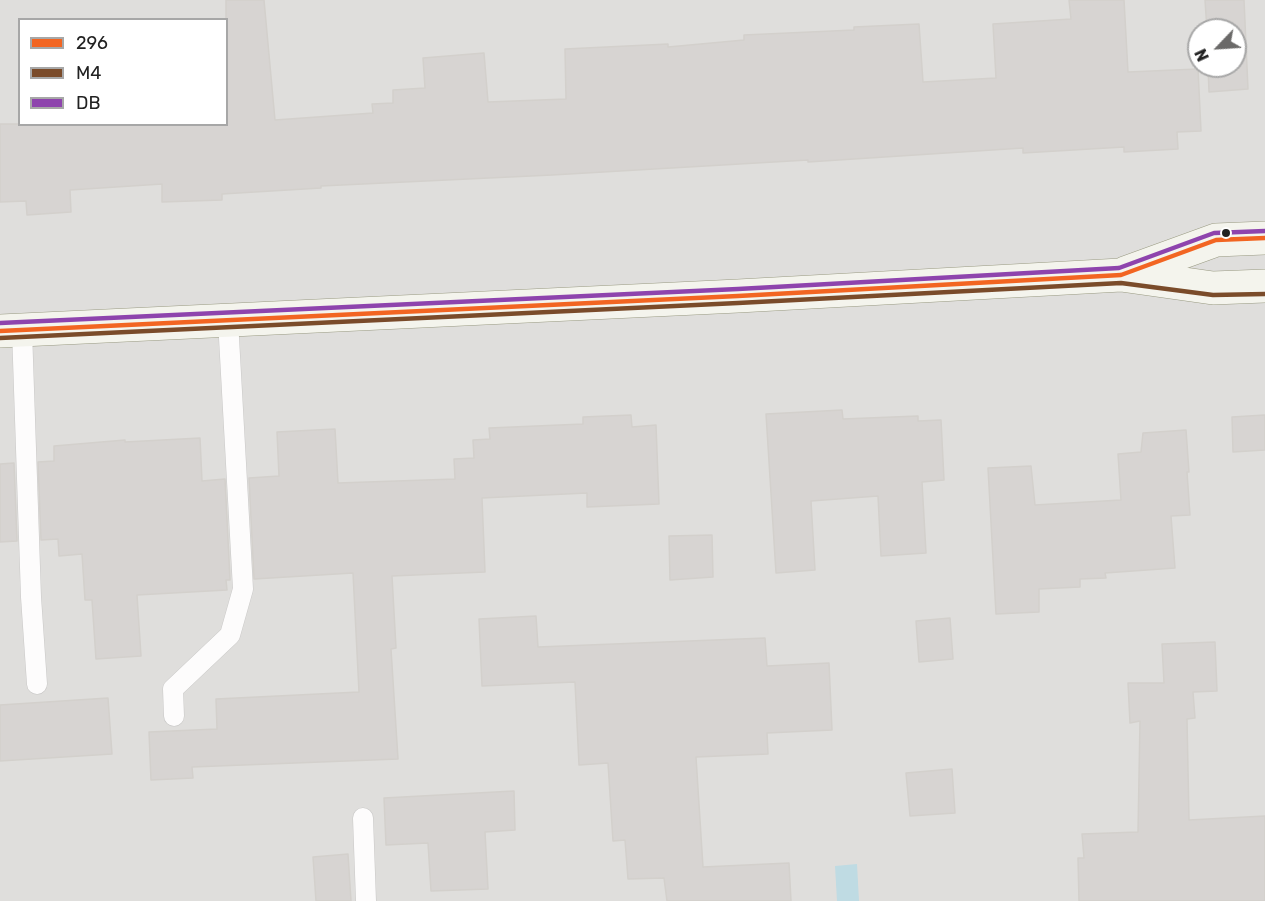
<!DOCTYPE html>
<html>
<head>
<meta charset="utf-8">
<style>
	body { margin:0 }
	#map { position:relative; width:1265px; height:901px; overflow:hidden; background:#f0eeeb; font-family:Rubik,sans-serif }
	canvas { display:block }
	.legend { position:absolute; left:18px; top:18px; width:210px; height:108px; box-sizing:border-box; background:#fff; border:2px solid #a7a7a7; margin:0; padding:8px 10px; list-style:none; font-size:18px; color:#222 }
	.legend li { display:flex; align-items:center; gap:12px; height:30px }
	.legend b { width:30px; border:2px solid #a7a7a7 }
	.north { position:absolute; left:1187px; top:18px; width:60px; height:60px; box-sizing:border-box; background:#fff; border:2px solid #a7a7a7; border-radius:50%; rotate:245deg; font-size:16px; font-weight:700; line-height:24px; text-align:center; color:#222 }
	.north::after { content:''; display:block; margin:auto; width:21px; height:27px; background:#6a6968; clip-path:polygon(50% 0,100% 100%,50% 72%,0 100%) }
</style>
</head>
<body>
<div id="map">
<canvas width="1265" height="901"></canvas>
<ul class="legend">
<li><b style="height:8px;background:#f26522"></b>296</li>
<li><b style="height:8px;background:#7a4b2a"></b>M4</li>
<li><b style="height:8px;background:#8e44ad"></b>DB</li>
</ul>
<div class="north">N</div>
</div>
<script>
const c = document.querySelector('canvas').getContext('2d');
c.lineJoin = 'round';
function paint(path, color) { c.fillStyle = color; c.fill(path, 'evenodd'); }
function trace(path, color, width, dash) { c.strokeStyle = color; c.lineWidth = width; c.lineCap = dash ? 'butt' : 'round'; c.setLineDash(dash || []); c.stroke(path); }
paint(new Path2D(`
	M 0,0 L 1265,0 L 1265,901 L 0,901 ZM 20,20 L 226,20 L 226,124 L 20,124 ZM 1199,30 L 1235,30 L 1235,66 L 1199,66 Z`), '#dfdedc');
paint(new Path2D(`
	M 857,864 L 859,901 L 837,901 L 835,866 Z`), '#bfdbe3');
const building = new Path2D(`
	M 226,0 L 264,0 L 275,120 L 373,113 L 372,104 L 393,103 L 393,90 L 425,88 L 423,58 L 484,53 L 488,102 L 566,99 L 565,49 L 668,44 L 668,47 L 744,40 L 744,35 L 854,30 L 854,27 L 919,24 L 923,82 L 996,78 L 993,24 L 1071,19 L 1069,0 L 1124,0 L 1128,72 L 1198,69 L 1201,131 L 1177,132 L 1178,149 L 1124,152 L 1124,147 L 1023,153 L 1023,148 L 808,162 L 808,160 L 552,175 L 321,186 L 321,188 L 222,194 L 222,200 L 162,202 L 162,184 L 70,190 L 71,212 L 27,215 L 26,201 L 0,202 L 0,124 L 226,124 Z
	M 1205,0 L 1244,0 L 1248,89 L 1209,92 L 1208,66 L 1235,66 L 1235,30 L 1207,30 Z
	M 842,410 L 843,419 L 918,416 L 918,421 L 941,420 L 944,480 L 922,482 L 926,553 L 881,556 L 878,496 L 811,501 L 815,570 L 776,573 L 766,414 Z
	M 631,415 L 632,427 L 656,425 L 659,504 L 587,507 L 587,493 L 482,498 L 485,572 L 392,576 L 396,648 L 391,649 L 398,759 L 192,767 L 193,778 L 151,780 L 149,732 L 217,729 L 216,699 L 359,692 L 353,573 L 254,579 L 249,478 L 279,476 L 277,432 L 335,429 L 338,483 L 455,479 L 454,459 L 474,458 L 473,440 L 490,439 L 489,428 L 583,424 L 583,417 Z
	M 1265,415 L 1265,450 L 1233,452 L 1232,417 Z
	M 1186,430 L 1189,472 L 1187,472 L 1190,515 L 1171,516 L 1175,568 L 1105,573 L 1106,578 L 1080,579 L 1080,587 L 1039,589 L 1039,612 L 996,614 L 988,468 L 1031,466 L 1035,505 L 1121,500 L 1118,454 L 1141,452 L 1143,433 Z
	M 200,438 L 202,481 L 225,479 L 230,580 L 226,580 L 227,590 L 137,595 L 141,656 L 96,659 L 92,600 L 85,600 L 82,554 L 59,556 L 58,539 L 41,540 L 38,462 L 54,461 L 54,446 L 125,440 L 125,442 Z
	M 14,463 L 17,541 L 0,542 L 0,464 Z
	M 712,535 L 713,577 L 670,580 L 669,536 Z
	M 536,616 L 538,647 L 765,638 L 767,666 L 829,663 L 832,730 L 767,733 L 768,754 L 696,757 L 703,867 L 789,863 L 791,901 L 667,901 L 664,878 L 628,879 L 625,840 L 613,841 L 608,763 L 579,765 L 575,682 L 482,686 L 479,619 Z
	M 950,618 L 953,659 L 919,662 L 916,621 Z
	M 1215,642 L 1217,691 L 1193,692 L 1195,718 L 1187,719 L 1189,820 L 1265,816 L 1265,901 L 1079,901 L 1078,858 L 1084,858 L 1082,834 L 1138,832 L 1140,721 L 1130,723 L 1128,683 L 1164,683 L 1162,644 Z
	M 108,698 L 112,754 L 0,761 L 0,705 Z
	M 952,769 L 955,813 L 910,816 L 906,773 Z
	M 514,791 L 515,830 L 485,832 L 488,889 L 431,891 L 428,843 L 386,845 L 384,798 Z
	M 348,854 L 351,901 L 316,901 L 313,857 Z`);
paint(building, '#d7d4d2');
trace(building, '#d3d0cc', 1.5);
const service = new Path2D(`
	M 22,330 L 31,597 L 37,684
	M 174,716 L 173,689 L 230,635 L 243,589 L 228,320
	M 363,818 L 366,901`);
const secondary = new Path2D(`
	M 1125,273 L 1216,240 L 1265,238
	M 0,331 L 738,296 L 1121,275 L 1213,288 L 1265,286`);
trace(service, '#c9c8c7', 21);
trace(secondary, '#999a82', 34);
trace(service, '#fdfcfc', 20);
trace(secondary, '#f4f4ed', 33);
trace(new Path2D(`
	M 0,331 L 738,296 L 1121,275 L 1216,240 L 1265,238`), '#f26522', 4.5);
trace(new Path2D(`
	M 0,338 L 738,303 L 1121,283 L 1213,295 L 1265,294`), '#7a4b2a', 4.5);
trace(new Path2D(`
	M 0,323 L 738,289 L 1119,268 L 1214,233 L 1265,231`), '#8e44ad', 4.5);
for (const [x, y, r, color] of [
	[1226,233,5,"#222"]
]) { const dot = new Path2D(); dot.arc(x, y, r, 0, 2 * Math.PI); c.fillStyle = color; c.fill(dot); trace(dot, '#fff', 2); }
</script>
</body>
</html>
